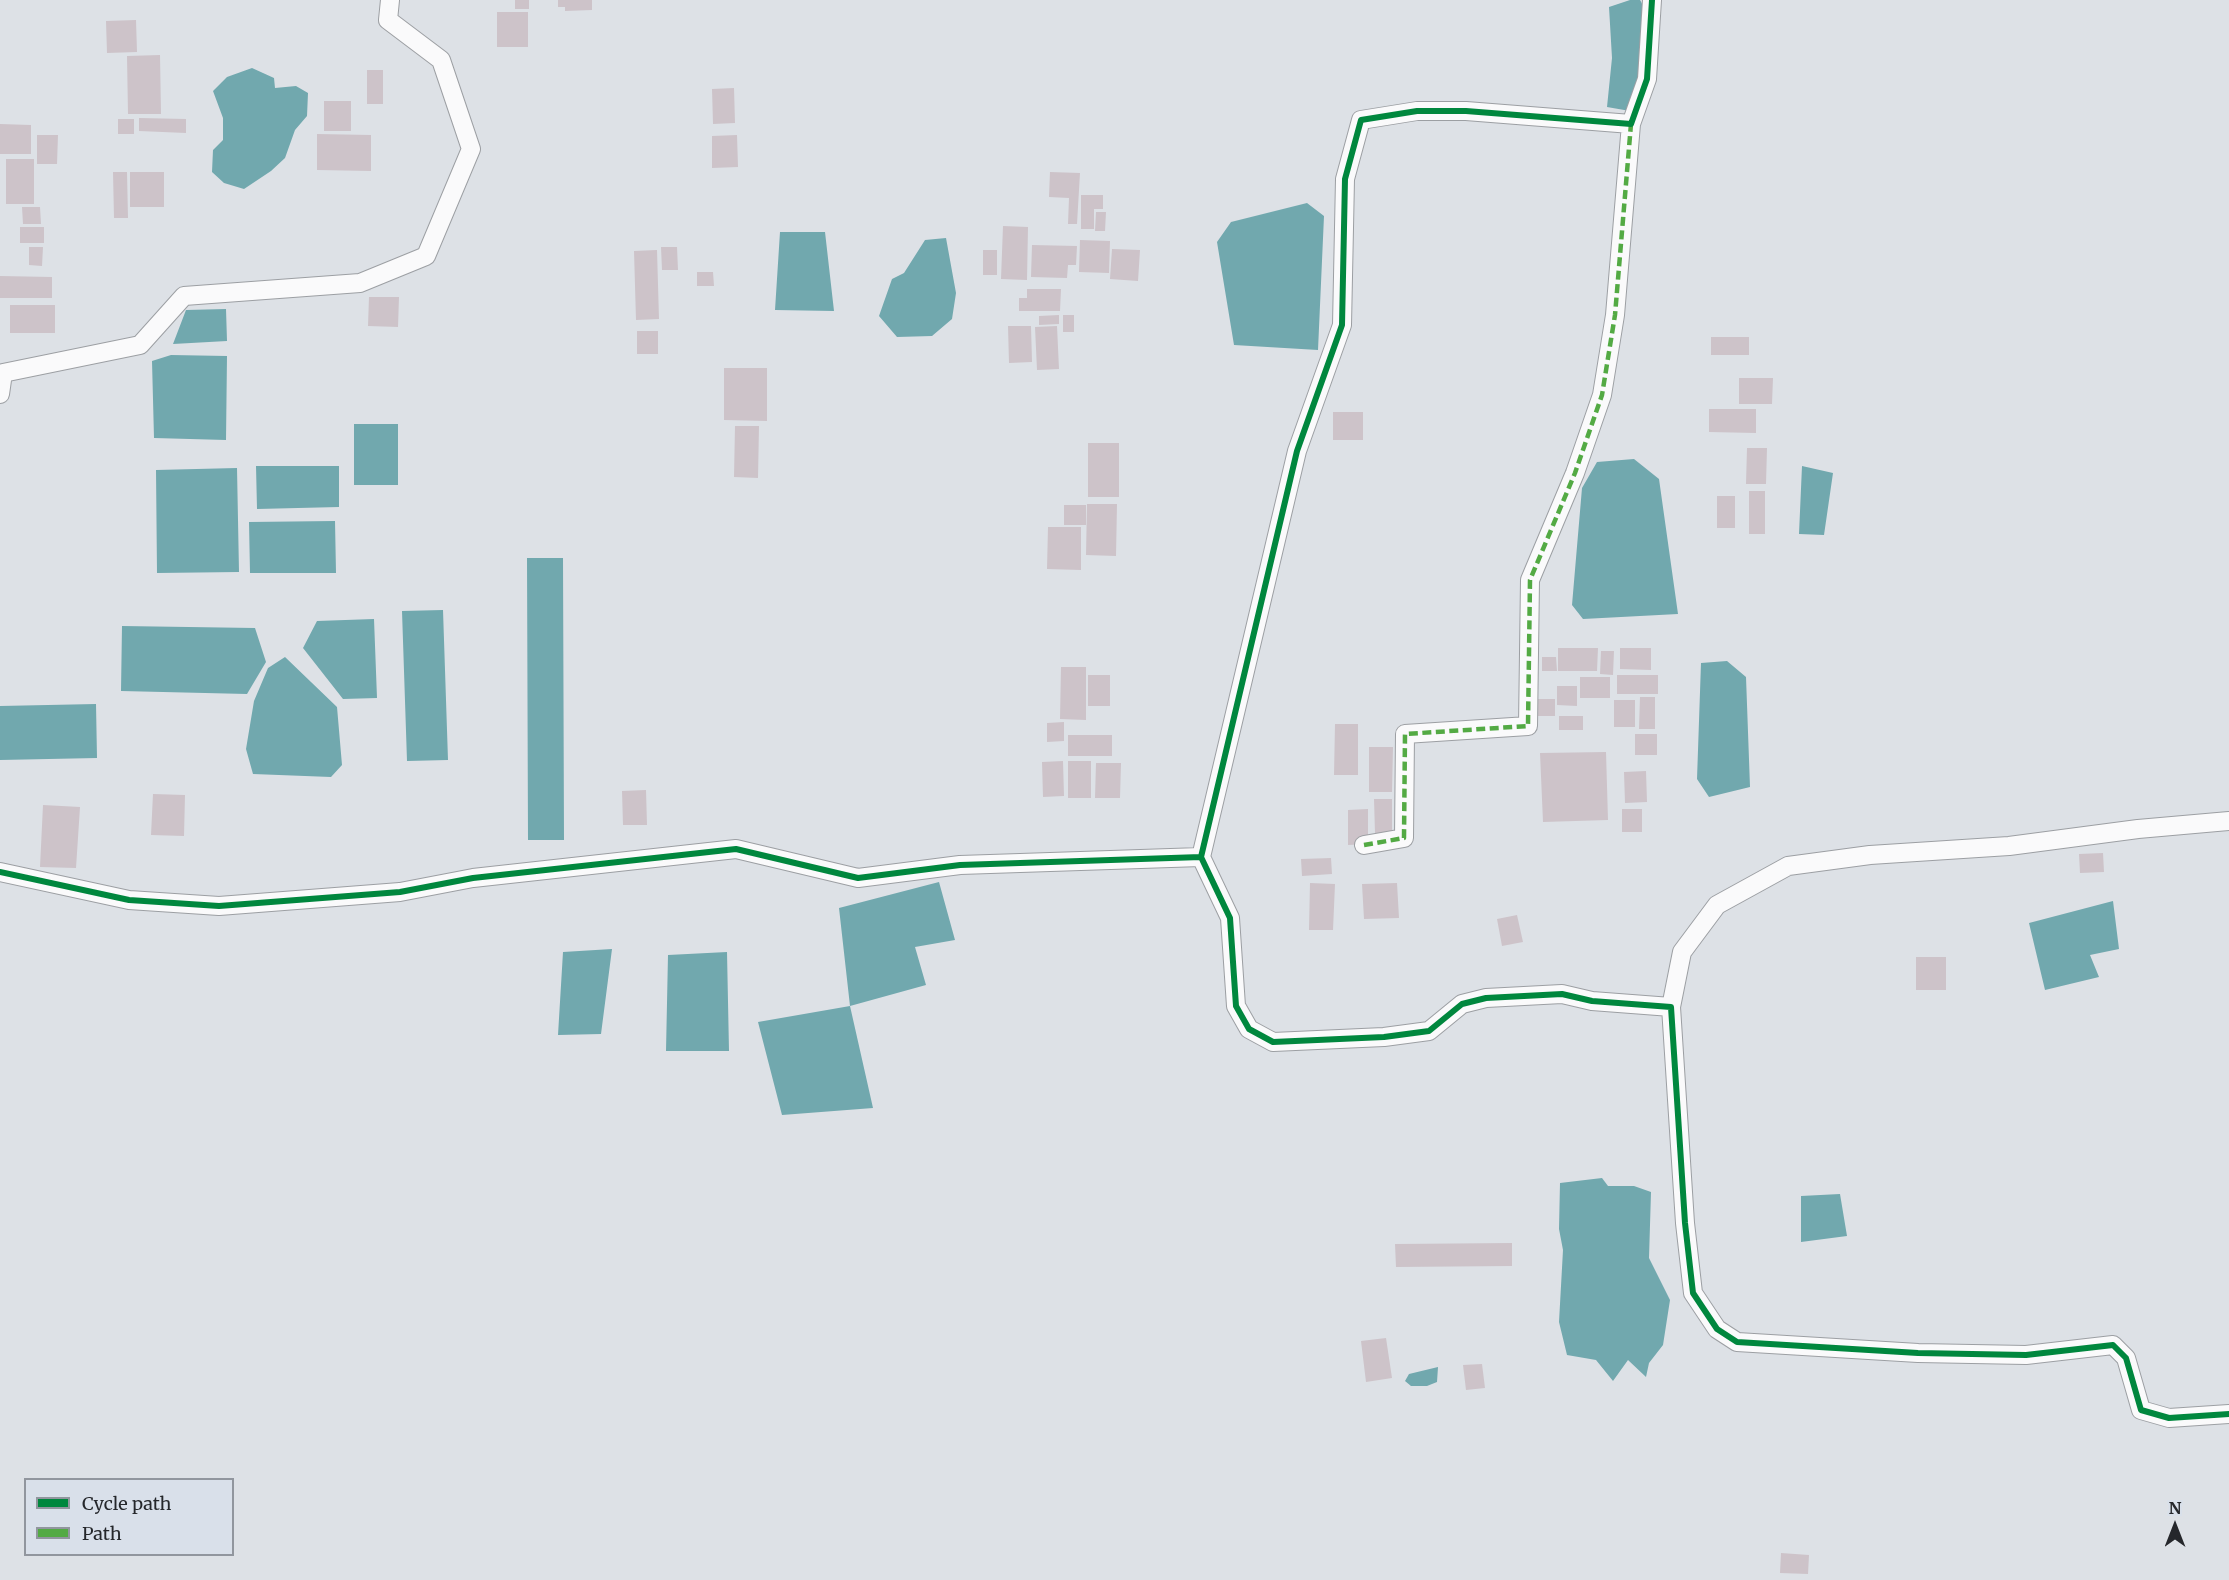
<!DOCTYPE html>
<html>
<head>
<meta charset="utf-8">
<style>
	body { margin:0 }
	#map { position:relative; width:2229px; height:1580px; overflow:hidden; background:#dde1e6; font-family:Merriweather,serif }
	canvas { display:block }
	.legend { position:absolute; left:24px; top:1478px; width:210px; height:78px; box-sizing:border-box; background:#d9e0ea; border:2px solid #91969e; margin:0; padding:8px 10px; list-style:none; font-size:18px; color:#25272b }
	.legend li { display:flex; align-items:center; gap:12px; height:30px }
	.legend b { width:30px; border:2px solid #91969e }
	.north { position:absolute; left:2145px; top:1496px; width:60px; height:60px; -webkit-text-stroke:4px #d9e0ea; paint-order:stroke; rotate:0deg; font-size:16px; font-weight:700; line-height:24px; text-align:center; color:#25272b }
	.north::after { content:''; display:block; margin:auto; width:21px; height:27px; background:#25272b; clip-path:polygon(50% 0,100% 100%,50% 72%,0 100%) }
</style>
</head>
<body>
<div id="map">
<canvas width="2229" height="1580"></canvas>
<ul class="legend">
<li><b style="height:8px;background:#00873e"></b>Cycle path</li>
<li><b style="height:8px;background:#53aa44"></b>Path</li>
</ul>
<div class="north">N</div>
</div>
<script>
const c = document.querySelector('canvas').getContext('2d');
c.lineJoin = 'round';
function paint(path, color) { c.fillStyle = color; c.fill(path, 'evenodd'); }
function trace(path, color, width, dash) { c.strokeStyle = color; c.lineWidth = width; c.lineCap = dash ? 'butt' : 'round'; c.setLineDash(dash || []); c.stroke(path); }
paint(new Path2D(`
	M 1630,0 L 1640,0 C 1654,21 1636,86 1630,111 L 1607,107 L 1612,58 L 1609,7 Z
	M 252,68 L 274,78 L 275,88 L 296,86 L 308,93 L 307,116 L 295,130 L 285,158 L 271,171 L 244,189 L 224,183 L 212,172 L 213,150 L 223,140 L 223,118 L 213,91 L 227,77 Z
	M 1307,203 L 1324,216 L 1318,350 L 1234,345 L 1217,242 L 1231,222 Z
	M 780,232 L 825,232 L 834,311 L 775,310 Z
	M 946,238 L 956,293 L 952,319 L 932,336 L 897,337 L 879,316 L 892,279 L 904,273 L 925,240 Z
	M 226,309 L 227,341 L 173,344 L 186,310 Z
	M 171,355 L 227,356 L 226,440 L 154,438 L 152,361 Z
	M 354,424 L 398,424 L 398,485 L 354,485 Z
	M 1634,459 L 1659,479 L 1678,614 L 1583,619 L 1572,605 L 1582,488 L 1597,462 Z
	M 256,466 L 339,466 L 339,507 L 257,509 Z
	M 1802,466 L 1833,473 L 1824,535 L 1799,534 Z
	M 237,468 L 239,572 L 157,573 L 156,470 Z
	M 335,521 L 336,573 L 250,573 L 249,522 Z
	M 527,558 L 563,558 L 564,840 L 528,840 Z
	M 443,610 L 448,760 L 407,761 L 402,611 Z
	M 374,619 L 377,698 L 343,699 L 303,648 L 317,621 Z
	M 122,626 L 255,628 L 266,662 L 247,694 L 121,691 Z
	M 285,657 L 337,707 L 342,765 L 331,777 L 253,774 L 246,749 L 254,701 L 268,668 Z
	M 1727,661 L 1746,677 L 1750,787 L 1709,797 L 1697,779 L 1701,663 Z
	M 96,704 L 97,758 L 0,760 L 0,706 Z
	M 939,882 L 955,940 L 915,947 L 926,985 L 850,1006 L 873,1108 L 782,1115 L 758,1022 L 850,1006 L 839,908 Z
	M 2113,901 L 2119,949 L 2090,955 L 2099,977 L 2045,990 L 2029,923 Z
	M 612,949 L 601,1034 L 558,1035 L 563,952 Z
	M 727,952 L 729,1051 L 666,1051 L 668,955 Z
	M 1602,1178 L 1608,1186 L 1634,1186 L 1651,1192 L 1649,1258 L 1670,1300 L 1663,1345 L 1649,1363 L 1646,1377 L 1628,1360 L 1613,1381 L 1596,1360 L 1567,1355 L 1559,1322 L 1563,1250 L 1559,1229 L 1560,1183 Z
	M 1840,1194 L 1847,1236 L 1801,1242 L 1801,1196 Z
	M 1438,1367 L 1437,1382 L 1427,1386 L 1411,1386 L 1405,1381 L 1409,1374 Z`), '#71a8ae');
paint(new Path2D(`
	M 515,0 L 529,0 L 529,9 L 515,9 Z
	M 558,0 L 592,0 L 592,10 L 565,11 L 565,7 L 558,7 Z
	M 497,12 L 528,12 L 528,47 L 497,47 Z
	M 136,20 L 137,52 L 107,53 L 106,21 Z
	M 160,55 L 161,114 L 128,114 L 127,56 Z
	M 367,70 L 383,70 L 383,104 L 367,104 Z
	M 734,88 L 735,123 L 713,124 L 712,89 Z
	M 324,101 L 351,101 L 351,131 L 324,131 Z
	M 139,118 L 186,119 L 186,133 L 139,131 Z
	M 118,119 L 134,119 L 134,134 L 118,134 Z
	M 0,124 L 31,125 L 31,154 L 0,154 Z
	M 317,134 L 371,135 L 371,171 L 317,170 Z
	M 37,135 L 58,135 L 57,164 L 37,164 Z
	M 737,135 L 738,167 L 712,168 L 712,136 Z
	M 6,159 L 34,159 L 34,204 L 6,204 Z
	M 113,172 L 127,172 L 128,218 L 114,218 Z
	M 130,172 L 164,172 L 164,207 L 130,207 Z
	M 1050,172 L 1080,173 L 1077,224 L 1068,224 L 1069,198 L 1049,197 Z
	M 1081,195 L 1103,195 L 1103,209 L 1094,209 L 1094,229 L 1081,229 Z
	M 22,207 L 40,207 L 41,224 L 23,224 Z
	M 1096,212 L 1106,212 L 1105,231 L 1095,231 Z
	M 1003,226 L 1028,227 L 1027,280 L 1001,279 Z
	M 20,227 L 44,227 L 44,243 L 20,243 Z
	M 1080,240 L 1110,241 L 1109,273 L 1079,272 Z
	M 1032,245 L 1077,246 L 1076,265 L 1068,265 L 1067,278 L 1031,277 Z
	M 29,247 L 43,247 L 42,266 L 29,265 Z
	M 661,247 L 677,247 L 678,270 L 662,270 Z
	M 1112,249 L 1140,250 L 1138,281 L 1110,279 Z
	M 657,250 L 659,319 L 636,320 L 634,251 Z
	M 983,250 L 997,250 L 997,275 L 983,275 Z
	M 697,272 L 713,272 L 714,286 L 697,286 Z
	M 0,276 L 52,277 L 52,298 L 0,298 Z
	M 1027,289 L 1061,289 L 1060,311 L 1019,311 L 1019,298 L 1027,298 Z
	M 369,297 L 399,297 L 398,327 L 368,326 Z
	M 10,305 L 55,305 L 55,333 L 10,333 Z
	M 1059,315 L 1059,324 L 1039,325 L 1039,316 Z
	M 1063,315 L 1074,315 L 1074,332 L 1063,332 Z
	M 1008,326 L 1031,326 L 1032,362 L 1009,363 Z
	M 1057,326 L 1059,369 L 1037,370 L 1035,327 Z
	M 637,331 L 658,331 L 658,354 L 637,354 Z
	M 1711,337 L 1749,337 L 1749,355 L 1711,355 Z
	M 724,368 L 767,368 L 767,421 L 724,420 Z
	M 1739,378 L 1773,378 L 1772,404 L 1739,404 Z
	M 1709,409 L 1756,409 L 1756,433 L 1709,432 Z
	M 1333,412 L 1363,412 L 1363,440 L 1333,440 Z
	M 735,426 L 759,426 L 758,478 L 734,477 Z
	M 1088,443 L 1119,443 L 1119,497 L 1088,497 Z
	M 1747,448 L 1767,448 L 1766,484 L 1746,484 Z
	M 1749,491 L 1765,491 L 1765,534 L 1749,534 Z
	M 1717,496 L 1735,496 L 1735,528 L 1717,528 Z
	M 1087,504 L 1117,504 L 1116,556 L 1086,555 Z
	M 1064,505 L 1086,505 L 1086,525 L 1064,525 Z
	M 1048,527 L 1081,527 L 1081,570 L 1047,569 Z
	M 1558,648 L 1598,648 L 1597,671 L 1558,671 Z
	M 1620,648 L 1651,648 L 1651,670 L 1620,669 Z
	M 1601,651 L 1614,651 L 1613,675 L 1600,674 Z
	M 1542,657 L 1556,657 L 1557,671 L 1542,671 Z
	M 1061,667 L 1086,667 L 1086,720 L 1060,719 Z
	M 1088,675 L 1110,675 L 1110,706 L 1088,706 Z
	M 1617,675 L 1658,675 L 1658,694 L 1617,694 Z
	M 1580,677 L 1610,677 L 1610,698 L 1580,698 Z
	M 1557,686 L 1577,686 L 1577,706 L 1557,705 Z
	M 1640,697 L 1655,697 L 1655,729 L 1639,729 Z
	M 1537,699 L 1555,699 L 1555,716 L 1538,716 Z
	M 1614,700 L 1635,700 L 1635,727 L 1614,727 Z
	M 1559,716 L 1583,716 L 1583,730 L 1559,730 Z
	M 1064,722 L 1064,741 L 1047,742 L 1047,723 Z
	M 1335,724 L 1358,724 L 1358,775 L 1334,775 Z
	M 1635,734 L 1657,734 L 1657,755 L 1635,755 Z
	M 1068,735 L 1112,735 L 1112,756 L 1068,756 Z
	M 1369,747 L 1393,747 L 1392,792 L 1369,792 Z
	M 1606,752 L 1608,820 L 1543,822 L 1540,753 Z
	M 1063,761 L 1064,796 L 1043,797 L 1042,762 Z
	M 1068,761 L 1091,761 L 1091,798 L 1068,798 Z
	M 1096,763 L 1121,763 L 1120,798 L 1095,798 Z
	M 1646,771 L 1647,802 L 1625,803 L 1624,772 Z
	M 646,790 L 647,825 L 623,825 L 622,791 Z
	M 153,794 L 185,795 L 184,836 L 151,835 Z
	M 1374,799 L 1392,799 L 1392,833 L 1375,833 Z
	M 43,805 L 80,807 L 76,868 L 40,867 Z
	M 1368,809 L 1368,844 L 1348,845 L 1348,810 Z
	M 1622,809 L 1642,809 L 1642,832 L 1622,832 Z
	M 2103,853 L 2104,872 L 2080,873 L 2079,854 Z
	M 1331,858 L 1332,874 L 1302,876 L 1301,859 Z
	M 1310,883 L 1335,884 L 1333,930 L 1309,930 Z
	M 1397,883 L 1399,918 L 1364,919 L 1362,884 Z
	M 1517,915 L 1523,942 L 1502,946 L 1497,919 Z
	M 1916,957 L 1946,957 L 1946,990 L 1916,990 Z
	M 1512,1243 L 1512,1266 L 1396,1267 L 1395,1244 Z
	M 1386,1338 L 1392,1378 L 1366,1382 L 1361,1341 Z
	M 1482,1364 L 1485,1388 L 1466,1390 L 1463,1365 Z
	M 1781,1553 L 1809,1555 L 1808,1574 L 1780,1573 Z`), '#cdc3c9');
const minor = new Path2D(`
	M 0,394 L 3,373 L 140,345 L 184,296 L 360,283 L 426,256 L 471,149 L 441,60 L 388,20 L 390,0
	M 1364,845 L 1404,838 L 1405,734 L 1528,726 L 1530,580 L 1575,473 L 1602,395 L 1615,315 L 1631,124
	M 1201,857 L 1297,451 L 1342,325 L 1345,179 L 1361,120 L 1417,111 L 1466,111 L 1631,124 L 1647,79 L 1652,0
	M 0,872 L 129,900 L 219,906 L 400,892 L 473,878 L 736,849 L 858,878 L 960,865 L 1201,857 L 1230,918 L 1236,1006 L 1249,1029 L 1273,1042 L 1384,1037 L 1429,1031 L 1462,1004 L 1486,998 L 1562,994 L 1592,1001 L 1671,1007 L 1685,1223 L 1693,1293 L 1717,1329 L 1737,1342 L 1918,1353 L 2026,1355 L 2113,1345 L 2126,1358 L 2141,1410 L 2169,1418 L 2229,1414
	M 1671,1007 L 1682,952 L 1717,905 L 1788,866 L 1870,855 L 2009,846 L 2138,829 L 2229,821`);
trace(minor, '#9c9fa3', 20);
trace(minor, '#fafafb', 18);
trace(new Path2D(`
	M 1364,845 L 1404,838 L 1405,734 L 1528,726 L 1530,580 L 1575,473 L 1602,395 L 1615,315 L 1631,124`), '#53aa44', 4.5, [9, 4.5]);
trace(new Path2D(`
	M 1201,857 L 1297,451 L 1342,325 L 1345,179 L 1361,120 L 1417,111 L 1466,111 L 1631,124 L 1647,79 L 1652,0
	M 0,872 L 129,900 L 219,906 L 400,892 L 473,878 L 736,849 L 858,878 L 960,865 L 1201,857 L 1230,918 L 1236,1006 L 1249,1029 L 1273,1042 L 1384,1037 L 1429,1031 L 1462,1004 L 1486,998 L 1562,994 L 1592,1001 L 1671,1007 L 1685,1223 L 1693,1293 L 1717,1329 L 1737,1342 L 1918,1353 L 2026,1355 L 2113,1345 L 2126,1358 L 2141,1410 L 2169,1418 L 2229,1414`), '#00873e', 6);
</script>
</body>
</html>
